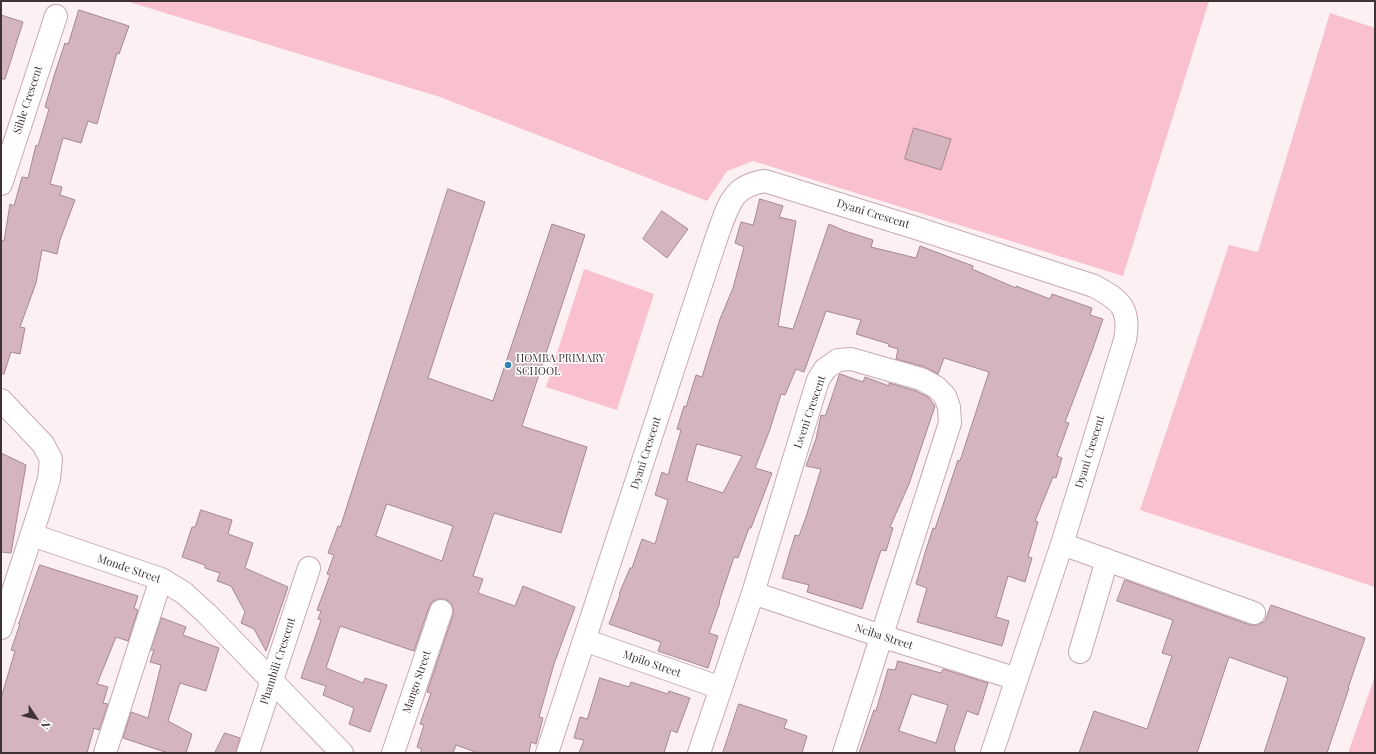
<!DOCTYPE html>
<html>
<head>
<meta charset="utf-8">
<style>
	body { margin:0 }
	#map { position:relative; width:1376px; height:754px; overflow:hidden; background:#fdf0f3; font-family:"Playfair Display",serif }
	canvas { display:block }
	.frame { position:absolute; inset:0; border:2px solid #3e3235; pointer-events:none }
	.north { position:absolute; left:16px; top:698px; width:40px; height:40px; -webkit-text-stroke:3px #fff; paint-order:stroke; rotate:125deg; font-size:11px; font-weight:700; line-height:16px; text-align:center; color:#3e3235 }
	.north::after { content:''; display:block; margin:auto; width:14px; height:18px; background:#3e3235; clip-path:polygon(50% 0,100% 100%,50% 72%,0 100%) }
</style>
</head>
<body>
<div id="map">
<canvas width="1376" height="754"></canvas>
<div class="frame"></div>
<div class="north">N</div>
</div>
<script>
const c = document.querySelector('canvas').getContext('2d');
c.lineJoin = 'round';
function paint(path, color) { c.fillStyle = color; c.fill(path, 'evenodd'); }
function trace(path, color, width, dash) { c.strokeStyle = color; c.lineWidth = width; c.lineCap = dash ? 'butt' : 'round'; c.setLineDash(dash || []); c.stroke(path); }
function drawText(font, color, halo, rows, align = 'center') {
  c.font = font + ' "Playfair Display",serif'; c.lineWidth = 3; c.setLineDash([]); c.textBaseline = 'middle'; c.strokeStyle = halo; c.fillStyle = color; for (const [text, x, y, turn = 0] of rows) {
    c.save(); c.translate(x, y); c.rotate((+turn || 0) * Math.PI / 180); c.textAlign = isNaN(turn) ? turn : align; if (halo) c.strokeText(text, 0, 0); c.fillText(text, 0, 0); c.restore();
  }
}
paint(new Path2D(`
	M 126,1 L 1209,1 L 1123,276 L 753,161 L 727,171 L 707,201 L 440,97 Z
	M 1330,13 L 1375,28 L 1375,587 L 1140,510 L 1229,245 L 1258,252 Z
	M 584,269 L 654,294 L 617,410 L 546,387 Z
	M 1375,676 L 1375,753 L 1348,753 Z`), '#f9c0d0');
const building = new Path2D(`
	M 79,10 L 129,26 L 119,54 L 117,53 L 97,124 L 88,121 L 81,143 L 63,138 L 50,184 L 62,187 L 60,195 L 75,200 L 60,240 L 57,254 L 42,250 L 36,283 L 20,327 L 25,328 L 20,354 L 11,352 L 4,374 L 1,374 L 1,240 L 4,241 L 10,204 L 14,206 L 22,177 L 28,178 L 36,145 L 38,146 L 49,109 L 45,107 L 54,76 L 65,43 L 68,44 Z
	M 1,15 L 23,22 L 5,79 L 1,79 Z
	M 914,128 L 951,139 L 941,170 L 905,159 Z
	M 448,189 L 485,202 L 428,378 L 493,401 L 552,224 L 585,235 L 522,426 L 587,447 L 561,533 L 494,513 L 473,576 L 483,579 L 478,593 L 515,606 L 523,586 L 575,607 L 554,664 L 539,717 L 543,718 L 536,744 L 531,742 L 529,753 L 478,753 L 456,745 L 453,753 L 420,753 L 422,749 L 417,747 L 424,725 L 420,724 L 431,693 L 427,692 L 453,615 L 453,608 L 451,603 L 445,599 L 438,599 L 433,601 L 429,607 L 414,651 L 340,626 L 326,668 L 363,683 L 365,678 L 387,685 L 370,732 L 349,724 L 354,708 L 323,695 L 326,686 L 301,678 L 321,620 L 318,619 L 321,611 L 317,610 L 330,575 L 327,574 L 334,555 L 328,553 L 338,526 L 340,527 ZM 387,504 L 453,526 L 442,561 L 376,536 Z
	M 760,199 L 783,206 L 779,217 L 796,221 L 778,326 L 793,329 L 829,224 L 845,231 L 873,240 L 871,247 L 916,258 L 920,246 L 973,266 L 972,269 L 1016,288 L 1016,286 L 1050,299 L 1052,294 L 1092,308 L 1090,315 L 1103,319 L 1092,351 L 1065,422 L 1069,423 L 1057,456 L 1062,458 L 1056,478 L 1053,477 L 1035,521 L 1038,522 L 1028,557 L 1032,558 L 1025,582 L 1008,576 L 996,617 L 1009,621 L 1002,646 L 917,622 L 927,588 L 916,584 L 925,553 L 933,528 L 935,529 L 958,460 L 960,461 L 989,372 L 944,358 L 938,374 L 925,367 L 896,359 L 898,349 L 888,346 L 889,344 L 856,334 L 861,320 L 826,311 L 804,372 L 796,369 L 785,395 L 781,394 L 769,432 L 755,468 L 772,473 L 751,528 L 749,528 L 738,558 L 734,557 L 719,602 L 720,602 L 709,633 L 718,636 L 708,668 L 658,651 L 661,642 L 609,624 L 620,595 L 619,594 L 630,568 L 632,568 L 642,539 L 655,544 L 668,500 L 655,495 L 662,472 L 668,475 L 681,430 L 677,429 L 684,406 L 686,407 L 696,375 L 702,377 L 720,319 L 733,288 L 744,247 L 735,243 L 741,222 L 753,225 ZM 697,444 L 742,456 L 723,493 L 687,481 Z
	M 662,211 L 688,229 L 667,258 L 643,239 Z
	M 840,374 L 863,382 L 865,377 L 889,386 L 889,383 L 916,391 L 928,397 L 935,406 L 909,484 L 890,527 L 893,528 L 886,551 L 881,550 L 862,609 L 807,592 L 809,585 L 782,578 L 795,535 L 799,536 L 806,517 L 821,469 L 806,466 L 816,439 L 821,415 L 825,416 Z
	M 1,453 L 26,465 L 11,553 L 1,552 Z
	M 201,510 L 232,520 L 228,534 L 253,543 L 245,568 L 288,587 L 266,651 L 254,629 L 241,623 L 245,612 L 231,586 L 217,581 L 220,573 L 205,568 L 205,565 L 182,557 L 192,527 L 195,527 Z
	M 40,565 L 138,596 L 134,608 L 138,610 L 128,641 L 116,637 L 97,684 L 108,687 L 103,703 L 108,704 L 99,730 L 94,728 L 87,753 L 1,753 L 1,698 L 15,651 L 11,650 L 20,624 L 19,624 Z
	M 1125,580 L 1250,625 L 1257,625 L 1265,621 L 1271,605 L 1365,638 L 1348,688 L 1349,688 L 1327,753 L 1264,753 L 1288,678 L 1229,657 L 1197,753 L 1079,753 L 1094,711 L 1147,729 L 1172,656 L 1162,653 L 1173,620 L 1117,601 Z
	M 162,618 L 186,627 L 183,635 L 219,648 L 206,691 L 180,683 L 168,721 L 192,734 L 186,753 L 168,753 L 123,738 L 131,712 L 148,718 L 161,665 L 150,662 L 154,650 L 151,650 Z
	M 898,661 L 941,673 L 943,669 L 988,683 L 978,715 L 967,711 L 954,749 L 955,749 L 955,753 L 859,753 L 874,710 L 876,711 L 888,669 L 895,670 ZM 912,694 L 948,705 L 936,743 L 899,731 Z
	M 600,678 L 629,687 L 631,682 L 668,694 L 669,691 L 690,698 L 677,733 L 671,730 L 664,753 L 579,753 L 584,740 L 574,738 L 580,717 L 587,719 Z
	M 739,704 L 787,720 L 784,728 L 807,736 L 802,753 L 723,753 Z
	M 225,733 L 240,738 L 236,753 L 215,753 Z`);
paint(building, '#d4b5bd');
trace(building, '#a58890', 1);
const minor = new Path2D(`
	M 1,184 L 56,16
	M 1,400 L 43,444 L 51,459 L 49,479 L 40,509 L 1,628
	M 32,535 L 161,579 L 184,593 L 207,614 L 342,753
	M 1062,544 L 1254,613
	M 753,593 L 881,636 L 1017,679
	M 584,640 L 721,688
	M 1080,652 L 1107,560
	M 105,753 L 161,579
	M 248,753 L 309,568
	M 393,753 L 441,611
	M 547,753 L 717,236 C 728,208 730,186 765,181 L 916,228 L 1094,286 C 1120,300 1131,308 1125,340 L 1062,544 L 992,753
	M 699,753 L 753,593 L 818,380 L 825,369 L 838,360 L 851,359 L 921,379 L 936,387 L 945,396 L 949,407 L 950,423 L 844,753`);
trace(minor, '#c7a9b1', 24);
trace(minor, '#fff', 22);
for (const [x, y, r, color] of [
	[508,365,4,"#2f84b4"]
]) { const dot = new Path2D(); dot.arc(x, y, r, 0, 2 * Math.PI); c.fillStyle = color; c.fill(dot); trace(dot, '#fff', 1.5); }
drawText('11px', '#3e3235', '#fff', [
	["Sihle Crescent",28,100,-72],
	["Dyani Crescent",873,214,17],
	["Lweni Crescent",810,412,-71],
	["Dyani Crescent",1090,452,-73],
	["Dyani Crescent",646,453,-72],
	["Monde Street",129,569,19],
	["Nciba Street",884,637,18],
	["Phambili Crescent",278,661,-72],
	["Mpilo Street",652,664,19],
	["Mango Street",417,682,-71]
]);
drawText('11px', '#3e3235', '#fff', [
	["HOMBA PRIMARY",516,359],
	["SCHOOL",516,372]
], 'left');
</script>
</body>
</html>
